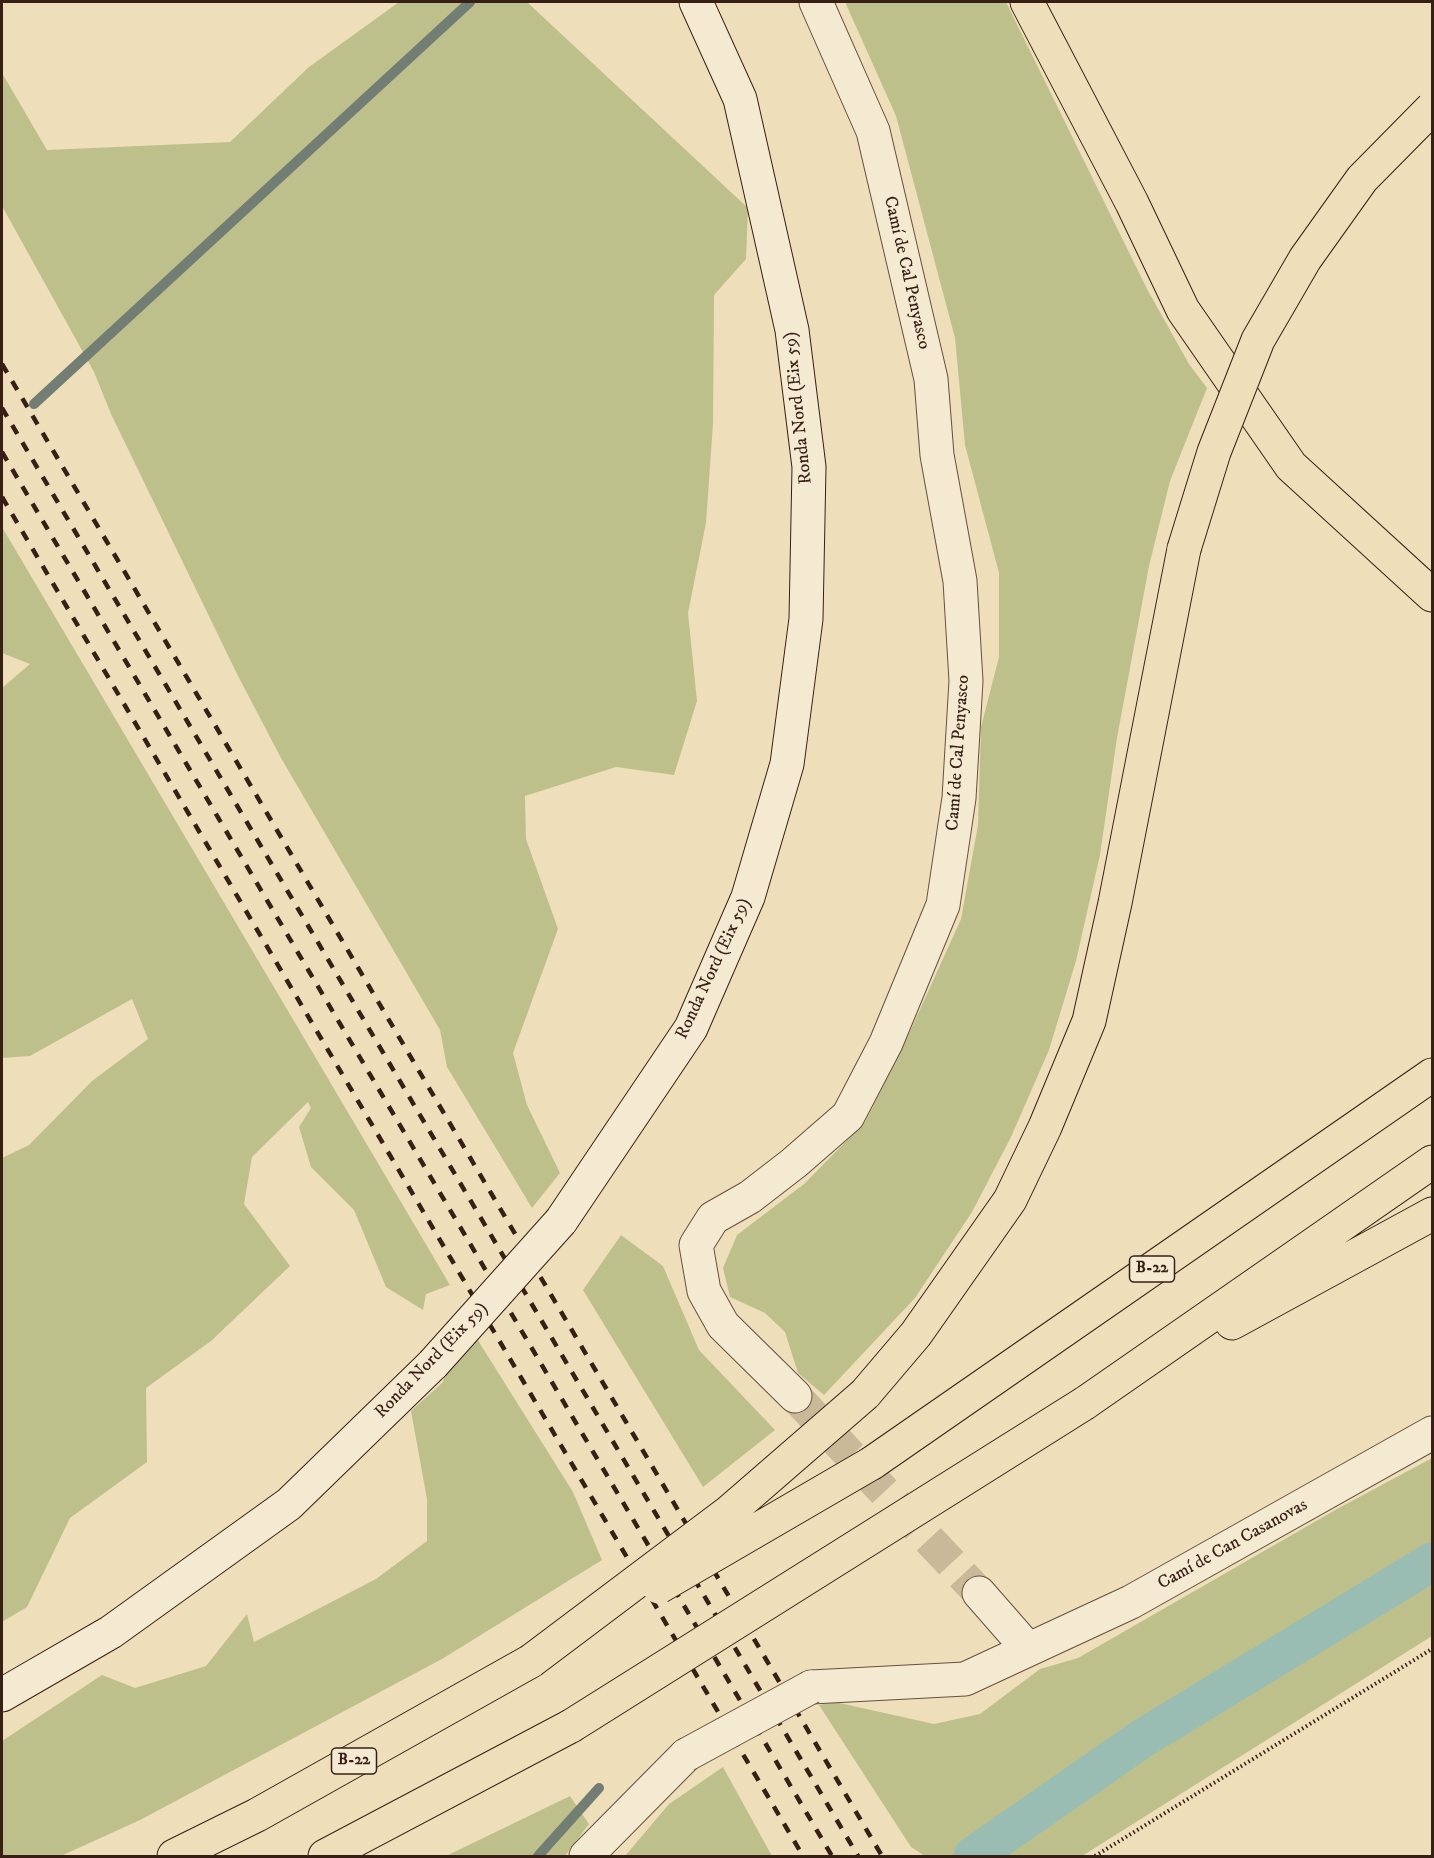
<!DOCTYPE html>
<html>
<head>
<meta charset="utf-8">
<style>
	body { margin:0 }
	#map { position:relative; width:1434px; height:1858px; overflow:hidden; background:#eedfba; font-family:"IM FELL DW Pica",serif }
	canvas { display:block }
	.frame { position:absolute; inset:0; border:3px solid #381f16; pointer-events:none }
</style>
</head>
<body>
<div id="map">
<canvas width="1434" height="1858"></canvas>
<div class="frame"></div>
</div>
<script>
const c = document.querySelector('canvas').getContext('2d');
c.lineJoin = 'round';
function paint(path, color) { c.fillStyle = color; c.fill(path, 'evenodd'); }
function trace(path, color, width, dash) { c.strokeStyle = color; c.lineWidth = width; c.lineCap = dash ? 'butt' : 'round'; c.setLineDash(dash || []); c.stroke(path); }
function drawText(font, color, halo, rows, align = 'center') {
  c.font = font + ' "IM FELL DW Pica",serif'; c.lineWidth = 4.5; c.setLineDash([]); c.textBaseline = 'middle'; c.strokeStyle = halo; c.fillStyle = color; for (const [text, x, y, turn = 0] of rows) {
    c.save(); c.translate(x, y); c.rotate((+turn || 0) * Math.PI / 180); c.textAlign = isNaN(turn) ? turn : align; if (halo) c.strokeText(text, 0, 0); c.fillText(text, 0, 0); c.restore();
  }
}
paint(new Path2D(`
	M 399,2 L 527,2 L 748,208 L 746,259 L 714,295 L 713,424 L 706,523 L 688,613 L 697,701 L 674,775 L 616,767 L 525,796 L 526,839 L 558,929 L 513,1053 L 527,1105 L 560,1173 L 532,1208 L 447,1067 L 440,1030 L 281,758 L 237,674 L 111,414 L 94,372 L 2,206 L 2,73 L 47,150 L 230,142 L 309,67 Z
	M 845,2 L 1006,2 L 1147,289 L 1189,364 L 1207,388 L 1170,481 L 1149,566 L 1117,738 L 1100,855 L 1076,961 L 1049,1050 L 1011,1137 L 972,1212 L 915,1298 L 824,1395 L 798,1373 L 785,1332 L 765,1313 L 730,1297 L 723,1268 L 737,1235 L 804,1184 L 865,1122 L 902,1049 L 961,919 L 978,825 L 981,727 L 999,657 L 999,573 L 965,445 L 955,338 L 896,116 Z
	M 2,527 L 450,1285 L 426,1294 L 423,1310 L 386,1287 L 354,1210 L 311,1167 L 299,1127 L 311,1108 L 308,1102 L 252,1157 L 244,1204 L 290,1266 L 211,1341 L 146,1388 L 147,1462 L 70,1518 L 27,1607 L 2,1622 L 2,1158 L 29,1145 L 92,1081 L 148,1039 L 132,999 L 30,1056 L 2,1058 L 2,688 L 30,664 L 2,653 Z
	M 621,1235 L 663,1266 L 699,1350 L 775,1430 L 703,1487 L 583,1290 Z
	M 474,1334 L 573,1492 L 602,1560 L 442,1659 L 140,1820 L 61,1856 L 2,1856 L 2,1741 L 102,1675 L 135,1688 L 206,1666 L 247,1614 L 254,1642 L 376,1579 L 427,1541 L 427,1499 L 411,1411 L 443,1382 L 455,1337 Z
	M 1432,1458 L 1432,1636 L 1082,1856 L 925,1856 L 911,1847 L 819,1705 L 835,1702 L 934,1724 L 980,1714 L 1040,1669 L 1078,1658 L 1337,1509 Z
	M 723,1767 L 772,1856 L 625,1856 L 669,1804 Z
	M 570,1796 L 589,1824 L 565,1856 L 446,1856 Z`), '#bec08c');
trace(new Path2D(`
	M 34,404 L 470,2
	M 538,1856 L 599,1788`), '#727d74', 10);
trace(new Path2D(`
	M 973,1856 L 1143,1738 L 1432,1562`), '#99bcb3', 39);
trace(new Path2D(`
	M 795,1396 L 979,1593`), '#cab999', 33, [33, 16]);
const street = new Path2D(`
	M 795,1396 L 723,1325 L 704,1291 L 696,1245 L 713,1218 L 750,1197 L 794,1163 L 848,1116 L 886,1043 L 943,905 L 959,798 L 966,681 L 960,581 L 937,455 L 931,379 L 873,131 L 816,2
	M 979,1593 L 1028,1649
	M 811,1687 L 965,1679 L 1131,1602 L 1432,1433
	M 586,1856 L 686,1755`);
const secondary = new Path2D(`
	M 561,1221 L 691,1028 L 748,897 L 787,764 L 806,619 L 809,467 L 792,330 L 740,99 L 696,2
	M 2,1695 L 111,1632 L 289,1504 L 433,1364`);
const highway = new Path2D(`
	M 1027,2 L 1132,203 L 1183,310 L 1291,466 L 1432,595
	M 1232,1323 L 1432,1214
	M 865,1394 L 916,1334 L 1010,1200 L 1045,1127 L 1089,1021 L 1115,903 L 1184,549
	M 1085,1403 L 1432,1162
	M 872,1463 L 1432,1075
	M 174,1856 L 257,1815 L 531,1661
	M 325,1856 L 571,1726`);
trace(street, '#664f3f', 35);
trace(secondary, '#381f16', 35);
trace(highway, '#381f16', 35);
trace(new Path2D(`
	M 1095,1856 L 1432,1649`), '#381f16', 4, [1.5, 3]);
trace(street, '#f4ead2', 33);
trace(secondary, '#f4ead2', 33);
trace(highway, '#eedfba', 33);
trace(new Path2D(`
	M 2,364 L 882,1856
	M 2,408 L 858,1856
	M 2,452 L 832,1856
	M 2,497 L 803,1856`), '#381f16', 4.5, [10, 10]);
const streetBridge = new Path2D(`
	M 686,1755 L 811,1687`);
const secondaryBridge = new Path2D(`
	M 433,1364 L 561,1221`);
const highwayBridge = new Path2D(`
	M 1184,549 L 1214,452 L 1258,340 L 1305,259 L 1362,179 L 1432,108
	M 659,1587 L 872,1463
	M 531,1661 L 729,1512 L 865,1394
	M 571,1726 L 1085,1403`);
trace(streetBridge, '#664f3f', 35, []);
trace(secondaryBridge, '#381f16', 35, []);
trace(highwayBridge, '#381f16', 35, []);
trace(streetBridge, '#f4ead2', 33);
trace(secondaryBridge, '#f4ead2', 33);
trace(highwayBridge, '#eedfba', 33);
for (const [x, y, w] of [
	[1152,1269,45],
	[354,1761,45]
]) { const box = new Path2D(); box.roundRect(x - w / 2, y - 13, w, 26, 4.5); c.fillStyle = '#f4ead2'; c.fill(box); trace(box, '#381f16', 1.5); }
drawText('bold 16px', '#381f16', null, [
	["B-22",1152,1269],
	["B-22",354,1761]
]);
drawText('18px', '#381f16', '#f4ead2', [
	["Camí de Cal Penyasco",906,273,77],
	["Ronda Nord (Eix 59)",799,408,-96],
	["Camí de Cal Penyasco",959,753,-86],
	["Ronda Nord (Eix 59)",714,969,-65],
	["Ronda Nord (Eix 59)",432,1361,-46],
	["Camí de Can Casanovas",1233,1545,-29]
]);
</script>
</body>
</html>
